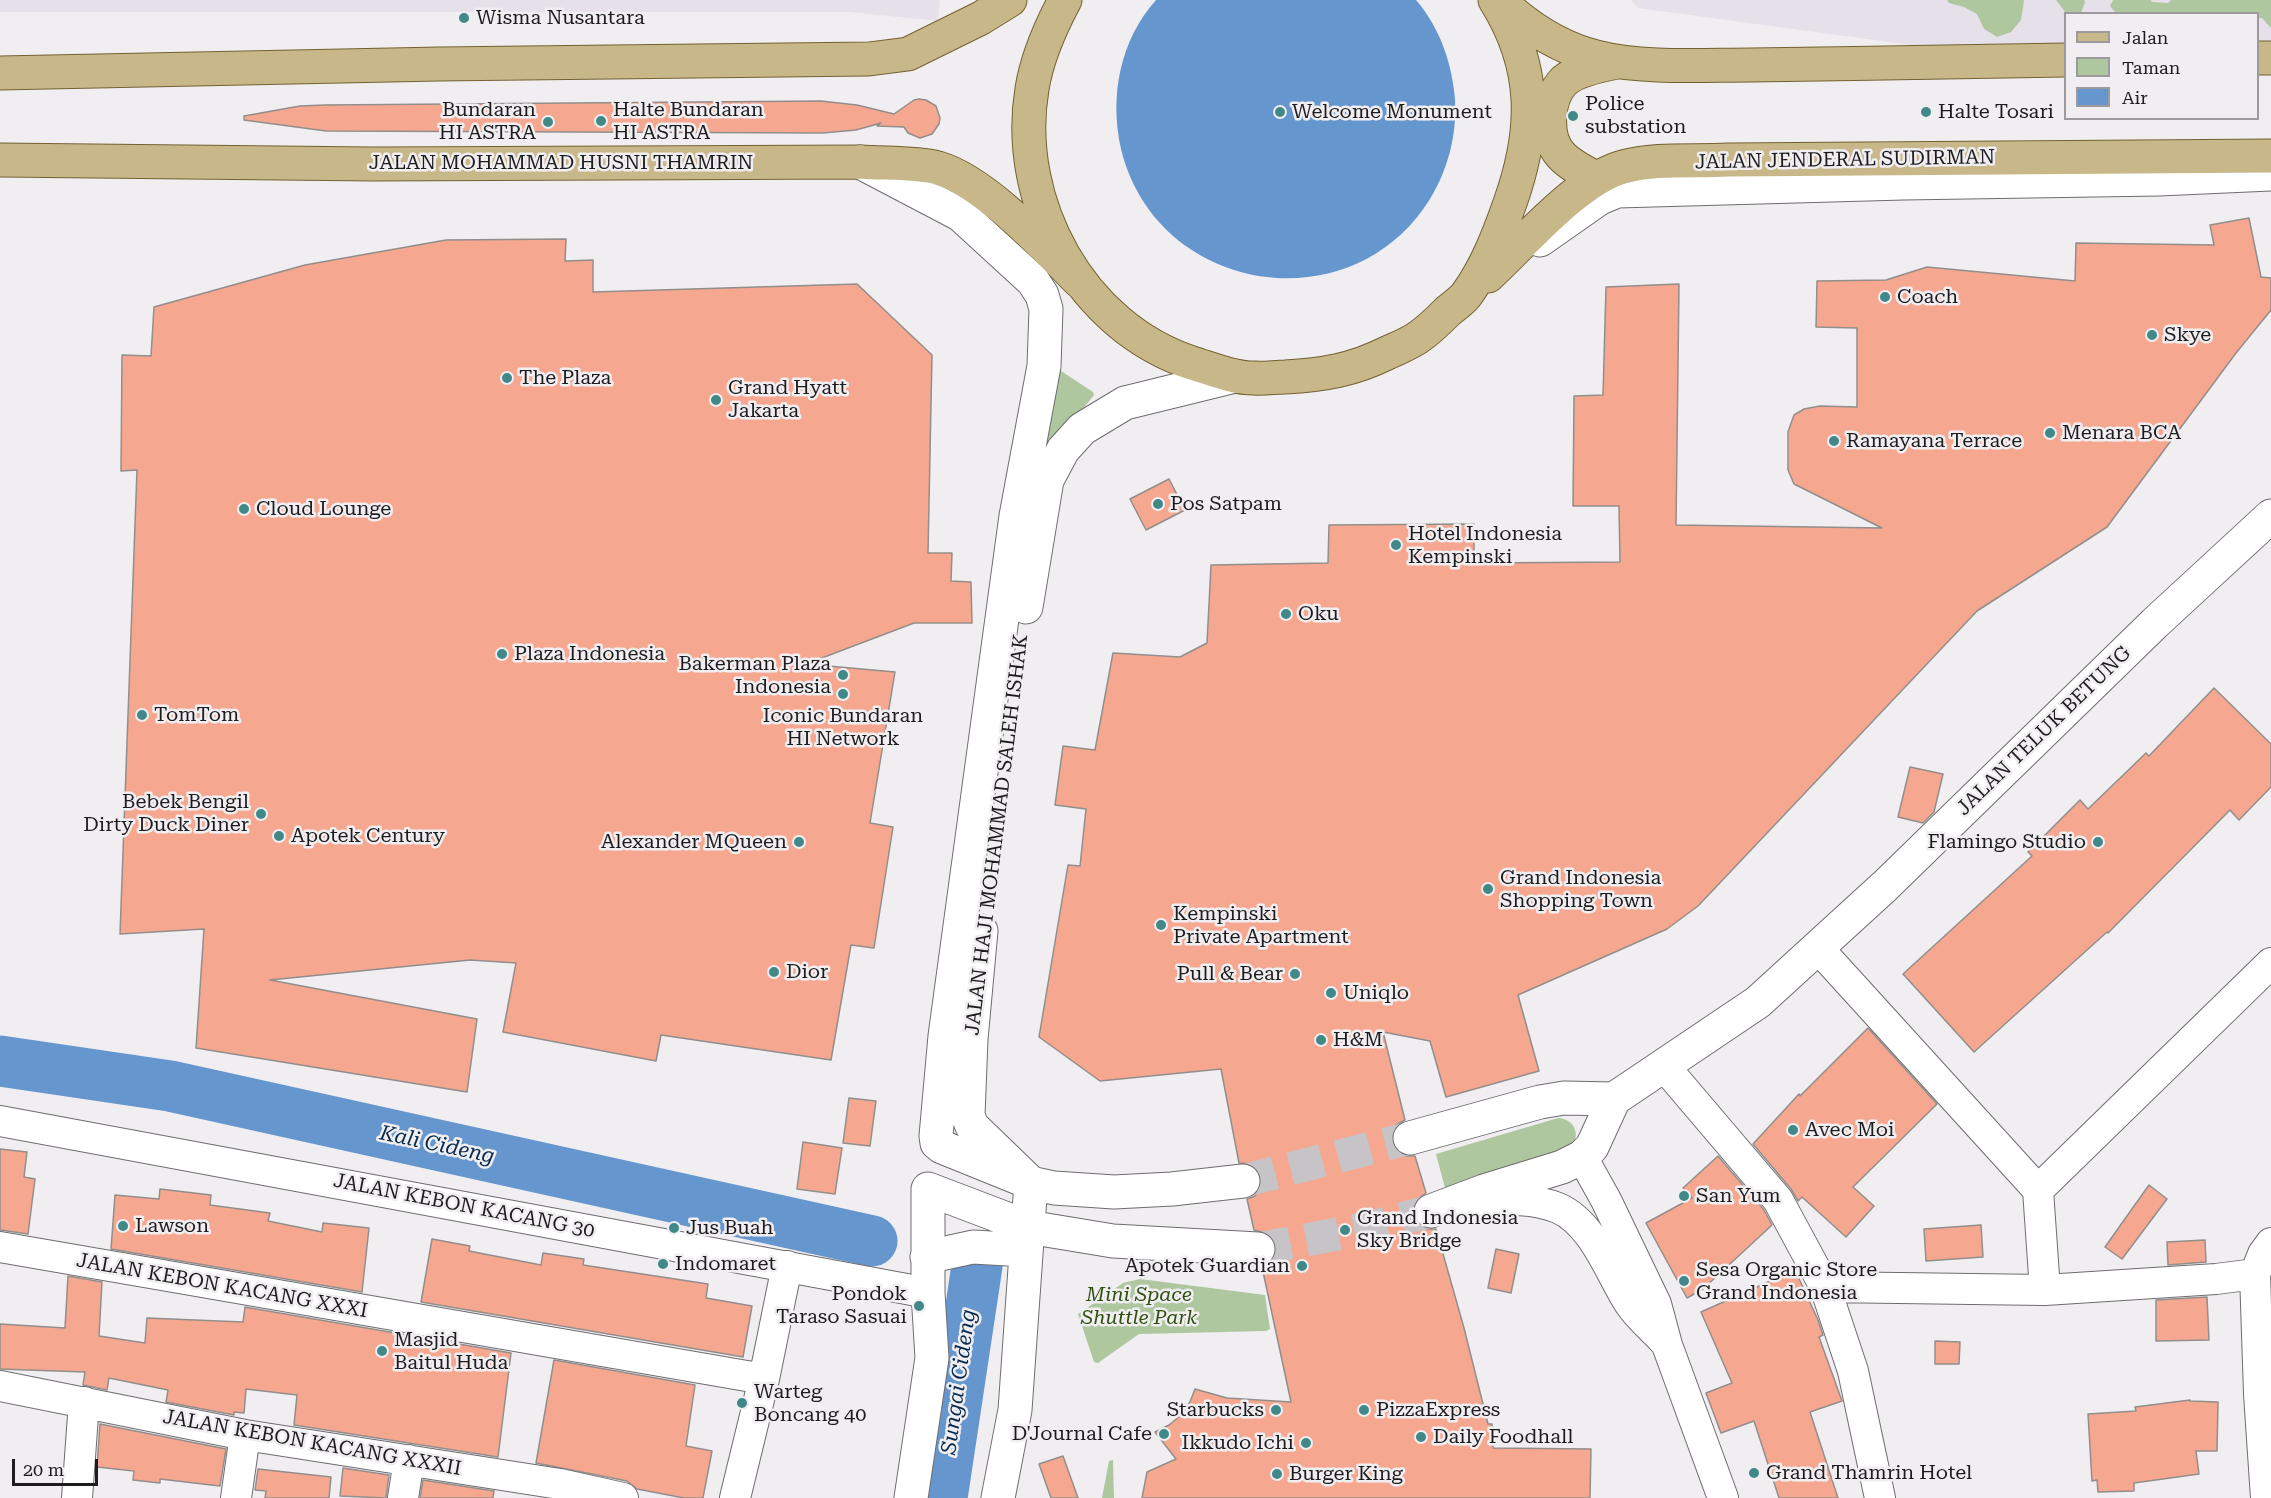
<!DOCTYPE html>
<html>
<head>
<meta charset="utf-8">
<style>
	body { margin:0 }
	#map { position:relative; width:2271px; height:1498px; overflow:hidden; background:#f1eef2; font-family:"Roboto Serif",serif }
	canvas { display:block }
	.legend { position:absolute; left:2064px; top:12px; width:195px; height:108px; box-sizing:border-box; background:#f1eef2; border:2px solid #9d9a9d; margin:0; padding:8px 10px; list-style:none; font-size:18px; color:#1e1d1e }
	.legend li { display:flex; align-items:center; gap:12px; height:30px }
	.legend b { width:30px; border:2px solid #9d9a9d }
	.scale { position:absolute; left:12px; top:1459px; width:86px; height:27px; box-sizing:border-box; border:3px solid #1e1d1e; border-top:0; padding-left:8px; font-size:18px; line-height:21px; white-space:nowrap; color:#1e1d1e; -webkit-text-stroke:4px #f1eef2; paint-order:stroke }
</style>
</head>
<body>
<div id="map">
<canvas width="2271" height="1498"></canvas>
<ul class="legend">
<li><b style="height:8px;background:#c7b789"></b>Jalan</li>
<li><b style="height:16px;background:#aec79f"></b>Taman</li>
<li><b style="height:16px;background:#6597ce"></b>Air</li>
</ul>
<div class="scale">20 m</div>
</div>
<script>
const c = document.querySelector('canvas').getContext('2d');
c.lineJoin = 'round';
function paint(path, color) { c.fillStyle = color; c.fill(path, 'evenodd'); }
function trace(path, color, width, dash) { c.strokeStyle = color; c.lineWidth = width; c.lineCap = dash ? 'butt' : 'round'; c.setLineDash(dash || []); c.stroke(path); }
function drawText(font, color, halo, rows, align = 'center') {
  c.font = font + ' "Roboto Serif",serif'; c.lineWidth = 5; c.setLineDash([]); c.textBaseline = 'middle'; c.strokeStyle = halo; c.fillStyle = color; for (const [text, x, y, turn = 0] of rows) {
    c.save(); c.translate(x, y); c.rotate((+turn || 0) * Math.PI / 180); c.textAlign = isNaN(turn) ? turn : align; if (halo) c.strokeText(text, 0, 0); c.fillText(text, 0, 0); c.restore();
  }
}
paint(new Path2D(`
	M 0,0 L 940,0 L 938,21 L 849,12 L 0,12 Z
	M 1631,0 L 2271,0 L 2271,53 L 2258,53 L 2258,14 L 2066,14 L 2065,51 L 1948,50 L 1638,8 Z`), '#e6e0ea');
paint(new Path2D(`
	M 1947,0 L 2024,0 L 2021,20 L 2011,32 L 1997,37 L 1984,29 L 1977,14 L 1964,7 L 1949,3 Z
	M 2056,0 L 2084,0 L 2085,2 L 2081,13 L 2066,13 Z
	M 2113,0 L 2151,0 L 2152,2 L 2168,3 L 2171,0 L 2271,0 L 2271,28 L 2262,18 L 2258,18 L 2258,14 L 2116,13 L 2110,6 Z
	M 1058,369 L 1093,392 L 1094,395 L 1047,454 L 1043,454 Z
	M 1558,1118 C 1574,1119 1580,1133 1573,1146 L 1445,1188 L 1436,1154 Z
	M 1140,1279 L 1265,1295 L 1270,1329 L 1266,1331 L 1139,1334 L 1098,1363 L 1094,1362 L 1078,1314 L 1123,1283 Z
	M 1113,1460 L 1114,1498 L 1102,1498 L 1109,1461 Z`), '#aec79f');
paint(new Path2D(`
	M 1156,0 L 1416,0 C 1440,28 1452,63 1455,100 C 1457,135 1448,169 1430,199 C 1351,326 1156,294 1121,149 C 1109,97 1120,40 1156,0 Z`), '#6597ce');
trace(new Path2D(`
	M 0,1061 L 170,1086 L 872,1241
	M 942,1498 L 977,1266`), '#6597ce', 51);
const building = new Path2D(`
	M 919,99 L 926,100 L 936,106 L 940,118 L 939,124 L 932,134 L 920,138 L 908,133 L 904,127 L 877,126 L 881,123 L 856,130 L 823,133 L 326,131 L 244,120 L 244,116 L 300,106 L 325,105 L 821,101 L 857,105 L 894,114 L 914,100 Z
	M 2249,218 L 2261,277 L 2271,278 L 2271,310 L 2236,353 L 2107,527 L 1977,611 L 1698,906 L 1667,929 L 1518,995 L 1539,1071 L 1446,1097 L 1430,1041 L 1383,1032 L 1405,1120 L 1396,1125 L 1392,1134 L 1392,1142 L 1397,1152 L 1406,1156 L 1415,1156 L 1426,1193 L 1416,1200 L 1412,1209 L 1413,1217 L 1420,1226 L 1427,1229 L 1436,1229 L 1464,1328 L 1488,1424 L 1492,1424 L 1493,1448 L 1591,1449 L 1590,1498 L 1142,1498 L 1147,1472 L 1176,1459 L 1155,1432 L 1169,1425 L 1180,1416 L 1190,1402 L 1195,1389 L 1227,1398 L 1291,1402 L 1262,1267 L 1273,1260 L 1277,1249 L 1275,1241 L 1269,1234 L 1254,1230 L 1247,1199 L 1255,1196 L 1260,1189 L 1261,1178 L 1258,1170 L 1251,1164 L 1239,1163 L 1221,1069 L 1100,1081 L 1039,1037 L 1068,865 L 1080,866 L 1086,809 L 1055,805 L 1063,746 L 1095,750 L 1113,653 L 1180,657 L 1207,643 L 1211,565 L 1328,563 L 1329,525 L 1474,524 L 1474,563 L 1620,562 L 1619,506 L 1573,506 L 1574,396 L 1603,395 L 1606,287 L 1679,284 L 1676,525 L 1882,528 L 1794,484 L 1788,470 L 1788,432 L 1794,415 L 1804,409 L 1820,406 L 1857,407 L 1857,328 L 1816,327 L 1817,281 L 1886,280 L 1927,267 L 2075,281 L 2076,243 L 2214,245 L 2210,225 Z
	M 566,239 L 565,261 L 593,260 L 593,292 L 857,284 L 932,355 L 928,553 L 952,553 L 951,581 L 971,582 L 972,623 L 914,623 L 806,664 L 895,672 L 870,823 L 893,827 L 874,948 L 851,945 L 831,1060 L 661,1035 L 656,1061 L 503,1032 L 516,963 L 470,960 L 270,980 L 477,1019 L 467,1092 L 196,1048 L 204,929 L 120,934 L 137,470 L 121,471 L 122,355 L 151,356 L 154,307 L 305,265 L 446,240 Z
	M 1169,479 L 1185,510 L 1146,530 L 1130,499 Z
	M 2214,688 L 2271,744 L 2271,787 L 2239,820 L 2230,810 L 2108,933 L 2107,932 L 1974,1052 L 1903,974 L 2032,856 L 2028,852 L 2080,800 L 2088,809 L 2146,753 L 2149,756 Z
	M 1910,767 L 1943,774 L 1934,812 L 1923,823 L 1898,817 Z
	M 1868,1028 L 1937,1104 L 1853,1187 L 1874,1206 L 1846,1237 L 1802,1197 L 1798,1201 L 1791,1189 L 1753,1144 L 1799,1094 L 1800,1096 Z
	M 849,1098 L 876,1101 L 870,1146 L 843,1143 Z
	M 803,1142 L 842,1148 L 835,1194 L 797,1189 Z
	M 0,1149 L 27,1152 L 24,1177 L 35,1179 L 28,1234 L 0,1230 Z
	M 1718,1156 L 1764,1210 L 1772,1225 L 1703,1289 L 1687,1298 L 1646,1223 L 1692,1198 L 1683,1188 Z
	M 2149,1185 L 2167,1199 L 2122,1259 L 2105,1247 Z
	M 160,1189 L 211,1195 L 210,1205 L 270,1213 L 268,1221 L 322,1232 L 323,1223 L 369,1228 L 362,1292 L 111,1249 L 115,1195 L 159,1199 Z
	M 1981,1225 L 1983,1257 L 1926,1261 L 1924,1229 Z
	M 432,1239 L 470,1246 L 469,1251 L 541,1265 L 543,1253 L 584,1259 L 583,1265 L 708,1284 L 706,1298 L 752,1306 L 743,1357 L 421,1302 Z
	M 2205,1240 L 2206,1262 L 2168,1265 L 2167,1242 Z
	M 1496,1249 L 1519,1254 L 1511,1293 L 1488,1288 Z
	M 1795,1270 L 1818,1320 L 1823,1335 L 1819,1337 L 1842,1401 L 1810,1412 L 1838,1498 L 1779,1498 L 1754,1421 L 1721,1433 L 1706,1393 L 1732,1383 L 1701,1312 Z
	M 68,1276 L 102,1282 L 99,1336 L 145,1343 L 147,1318 L 243,1322 L 245,1307 L 511,1353 L 498,1457 L 294,1425 L 297,1395 L 246,1389 L 244,1413 L 234,1412 L 234,1415 L 166,1402 L 168,1390 L 109,1378 L 107,1390 L 83,1385 L 85,1372 L 0,1369 L 0,1324 L 65,1328 Z
	M 2207,1297 L 2209,1340 L 2156,1341 L 2156,1300 Z
	M 1935,1341 L 1960,1342 L 1959,1364 L 1935,1364 Z
	M 554,1360 L 695,1385 L 686,1446 L 712,1451 L 703,1498 L 684,1498 L 637,1489 L 627,1481 L 536,1463 Z
	M 2190,1400 L 2190,1401 L 2218,1402 L 2217,1451 L 2196,1451 L 2199,1474 L 2134,1483 L 2134,1491 L 2098,1492 L 2097,1480 L 2092,1481 L 2088,1414 L 2136,1411 L 2135,1407 Z
	M 100,1424 L 226,1449 L 220,1486 L 160,1479 L 160,1483 L 133,1480 L 134,1471 L 97,1467 Z
	M 1063,1456 L 1078,1498 L 1051,1498 L 1039,1464 Z
	M 343,1468 L 389,1475 L 386,1498 L 340,1496 Z
	M 258,1469 L 331,1477 L 329,1498 L 265,1498 L 266,1491 L 255,1490 Z
	M 423,1480 L 494,1491 L 493,1498 L 420,1498 Z`);
paint(building, '#f5a88f');
trace(building, '#928e8c', 1.5);
trace(new Path2D(`
	M 1243,1181 L 1410,1138
	M 1258,1249 L 1364,1229 L 1431,1211`), '#c7c4c8', 33, [33, 16]);
const minor = new Path2D(`
	M 1817,947 L 2038,1190 L 2045,1290
	M 1664,1066 L 1778,1200 L 1825,1287 L 1853,1371 L 1880,1498
	M 0,1121 L 928,1293
	M 1582,1157 L 1606,1200 L 1656,1304 L 1667,1345 L 1723,1498
	M 2038,1190 L 2271,963
	M 1472,1201 C 1500,1200 1531,1197 1558,1208 C 1593,1223 1610,1273 1629,1303 C 1638,1317 1652,1328 1663,1340
	M 0,1247 L 764,1379
	M 1825,1287 L 2045,1290 L 2216,1279 L 2255,1274
	M 0,1386 L 245,1435 L 560,1484 L 623,1498
	M 77,1498 L 84,1402
	M 236,1498 L 245,1435
	M 403,1498 L 409,1460
	M 735,1498 L 764,1379 L 787,1266
	M 2266,1498 L 2259,1394 L 2255,1274 L 2263,1254 L 2271,1243`);
const tertiary = new Path2D(`
	M 860,162 L 961,215 L 1033,281 L 1042,295 L 1046,309 L 1044,366 L 1016,516 L 945,1036 L 936,1136 L 937,1143 L 942,1147 L 1031,1183 L 1054,1188 L 1114,1192 L 1172,1189 L 1243,1181
	M 1540,240 L 1600,198 L 1617,191 L 1903,183 L 2159,179 L 2271,174
	M 1026,607 L 1047,480 L 1063,450 L 1082,429 L 1125,403 L 1235,376
	M 981,931 L 971,1039 L 968,1116 L 972,1126 L 1031,1183 L 1015,1410 L 998,1498
	M 1410,1138 L 1540,1102 L 1564,1098 L 1614,1099
	M 1431,1211 L 1484,1191 L 1562,1167 L 1582,1157 L 1592,1147 L 1614,1099 L 1758,1002 L 1885,886 L 2155,623 L 2271,516
	M 927,1257 L 973,1247 L 1026,1250
	M 911,1498 L 932,1358 L 928,1293 L 928,1189 L 1028,1227 L 1113,1241 L 1258,1249`);
const primary = new Path2D(`
	M 1065,0 C 1050,28 1037,57 1032,89 C 1013,202 1081,327 1192,363 C 1212,369 1233,378 1254,378 C 1264,379 1275,377 1285,377 C 1323,375 1353,370 1387,353 C 1398,348 1411,343 1420,336 C 1430,329 1439,320 1448,311 C 1454,306 1463,300 1467,294 C 1487,266 1499,234 1510,203 C 1536,130 1537,67 1495,0
	M 1502,3 C 1529,28 1560,48 1596,57 C 1642,69 1703,65 1751,65 C 1856,64 1960,61 2066,60
	M 2258,58 L 2271,58
	M 0,73 L 439,64 L 869,59 L 908,54 L 981,18 L 1010,0
	M 0,160 L 373,164 L 860,162 C 885,164 913,162 938,168 C 984,181 1045,247 1080,282
	M 1596,178 C 1584,172 1570,165 1561,155 C 1544,137 1547,98 1564,81 C 1576,70 1602,65 1617,62
	M 1488,276 C 1523,244 1578,179 1623,167 C 1656,158 1694,162 1728,160 L 2271,156`);
trace(minor, '#6e6c6f', 32);
trace(tertiary, '#6e6c6f', 35);
trace(primary, '#736230', 35);
trace(minor, '#fff', 30);
trace(tertiary, '#fff', 33);
trace(primary, '#c7b789', 33);
for (const [x, y, r, color] of [
	[464,18,6,"#418989"],
	[1280,112,6,"#418989"],
	[1926,112,6,"#418989"],
	[1573,116,6,"#418989"],
	[601,121,6,"#418989"],
	[548,122,6,"#418989"],
	[1885,297,6,"#418989"],
	[2152,335,6,"#418989"],
	[507,378,6,"#418989"],
	[716,400,6,"#418989"],
	[2050,433,6,"#418989"],
	[1834,441,6,"#418989"],
	[1158,504,6,"#418989"],
	[244,509,6,"#418989"],
	[1396,545,6,"#418989"],
	[1286,614,6,"#418989"],
	[502,654,6,"#418989"],
	[843,675,6,"#418989"],
	[843,694,6,"#418989"],
	[142,715,6,"#418989"],
	[261,814,6,"#418989"],
	[279,836,6,"#418989"],
	[799,842,6,"#418989"],
	[2098,842,6,"#418989"],
	[1488,889,6,"#418989"],
	[1161,925,6,"#418989"],
	[774,972,6,"#418989"],
	[1295,974,6,"#418989"],
	[1331,993,6,"#418989"],
	[1321,1040,6,"#418989"],
	[1793,1130,6,"#418989"],
	[1684,1196,6,"#418989"],
	[123,1226,6,"#418989"],
	[674,1228,6,"#418989"],
	[1345,1230,6,"#418989"],
	[663,1264,6,"#418989"],
	[1302,1266,6,"#418989"],
	[1684,1281,6,"#418989"],
	[919,1306,6,"#418989"],
	[382,1351,6,"#418989"],
	[742,1403,6,"#418989"],
	[1276,1410,6,"#418989"],
	[1364,1410,6,"#418989"],
	[1164,1434,6,"#418989"],
	[1421,1437,6,"#418989"],
	[1306,1443,6,"#418989"],
	[1754,1473,6,"#418989"],
	[1277,1474,6,"#418989"]
]) { const dot = new Path2D(); dot.arc(x, y, r, 0, 2 * Math.PI); c.fillStyle = color; c.fill(dot); trace(dot, '#f1eef2', 2); }
drawText('20px', '#1e1d1e', '#f1eef2', [
	["Wisma Nusantara",476,18],
	["Police",1585,104],
	["substation",1585,127],
	["Bundaran",536,110,"right"],
	["HI ASTRA",536,133,"right"],
	["Halte Bundaran",613,110],
	["HI ASTRA",613,133],
	["Welcome Monument",1292,112],
	["Halte Tosari",1938,112],
	["Coach",1897,297],
	["Skye",2164,335],
	["The Plaza",519,378],
	["Grand Hyatt",728,388],
	["Jakarta",728,411],
	["Menara BCA",2062,433],
	["Ramayana Terrace",1846,441],
	["Pos Satpam",1170,504],
	["Cloud Lounge",256,509],
	["Hotel Indonesia",1408,534],
	["Kempinski",1408,557],
	["Oku",1298,614],
	["Plaza Indonesia",514,654],
	["Bakerman Plaza",831,664,"right"],
	["Indonesia",831,687,"right"],
	["TomTom",154,715],
	["Iconic Bundaran",843,716,"center"],
	["HI Network",843,739,"center"],
	["Bebek Bengil",249,802,"right"],
	["Dirty Duck Diner",249,825,"right"],
	["Apotek Century",291,836],
	["Alexander MQueen",787,842,"right"],
	["Flamingo Studio",2086,842,"right"],
	["Grand Indonesia",1500,878],
	["Shopping Town",1500,901],
	["Kempinski",1173,914],
	["Private Apartment",1173,937],
	["Dior",786,972],
	["Pull & Bear",1283,974,"right"],
	["Uniqlo",1343,993],
	["H&M",1333,1040],
	["Avec Moi",1805,1130],
	["San Yum",1696,1196],
	["Grand Indonesia",1357,1218],
	["Sky Bridge",1357,1241],
	["Lawson",135,1226],
	["Jus Buah",686,1228],
	["Indomaret",675,1264],
	["Apotek Guardian",1290,1266,"right"],
	["Sesa Organic Store",1696,1270],
	["Grand Indonesia",1696,1293],
	["Pondok",907,1294,"right"],
	["Taraso Sasuai",907,1317,"right"],
	["Masjid",394,1340],
	["Baitul Huda",394,1363],
	["Warteg",754,1392],
	["Boncang 40",754,1415],
	["Starbucks",1264,1410,"right"],
	["PizzaExpress",1376,1410],
	["D'Journal Cafe",1152,1434,"right"],
	["Daily Foodhall",1433,1437],
	["Ikkudo Ichi",1294,1443,"right"],
	["Grand Thamrin Hotel",1766,1473],
	["Burger King",1289,1474]
], 'left');
drawText('20px', '#1e1d1e', '#f1eef2', [
	["JALAN JENDERAL SUDIRMAN",1845,160,-1],
	["JALAN MOHAMMAD HUSNI THAMRIN",561,163],
	["JALAN TELUK BETUNG",2044,731,-44],
	["JALAN HAJI MOHAMMAD SALEH ISHAK",997,835,-83],
	["JALAN KEBON KACANG 30",464,1206,11],
	["JALAN KEBON KACANG XXXI",222,1286,10],
	["JALAN KEBON KACANG XXXII",312,1443,10]
]);
drawText('italic 20px', '#2d500c', '#f1eef2', [
	["Mini Space",1139,1295],
	["Shuttle Park",1139,1318]
]);
drawText('italic 21px', '#052a4e', '#f1eef2', [
	["Kali Cideng",437,1145,12],
	["Sungai Cideng",959,1382,-82]
]);
</script>
</body>
</html>
